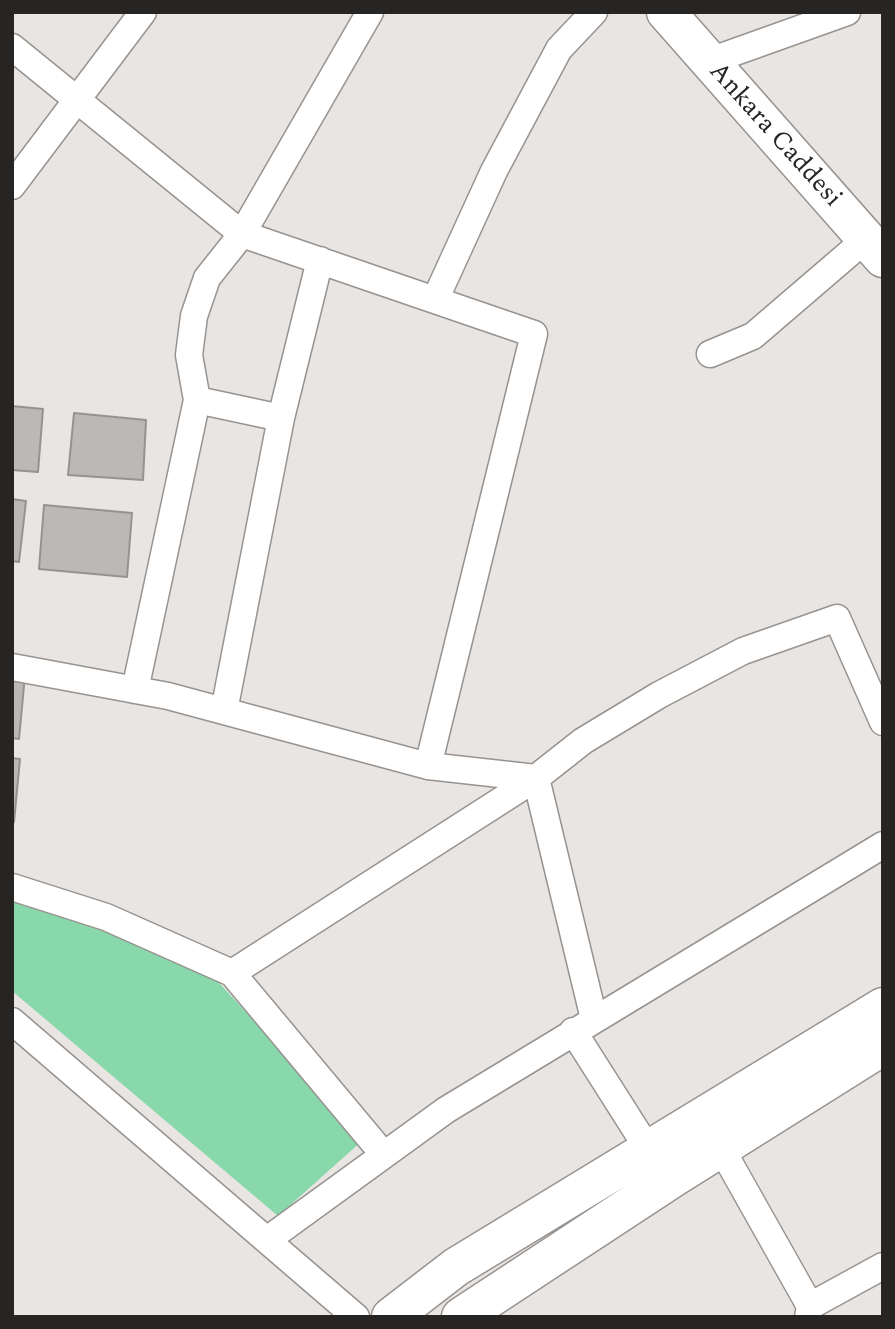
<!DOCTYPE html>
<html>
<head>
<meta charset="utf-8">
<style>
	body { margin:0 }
	#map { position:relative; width:895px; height:1329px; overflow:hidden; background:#e9e5e2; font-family:Spectral,serif }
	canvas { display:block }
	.frame { position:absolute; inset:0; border:14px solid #262523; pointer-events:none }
</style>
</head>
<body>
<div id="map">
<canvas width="895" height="1329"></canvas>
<div class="frame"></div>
</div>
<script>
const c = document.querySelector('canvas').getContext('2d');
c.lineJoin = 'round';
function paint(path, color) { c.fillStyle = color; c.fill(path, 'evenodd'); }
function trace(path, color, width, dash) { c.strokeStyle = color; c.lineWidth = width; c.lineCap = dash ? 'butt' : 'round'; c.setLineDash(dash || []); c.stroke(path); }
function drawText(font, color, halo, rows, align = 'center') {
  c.font = font + ' Spectral,serif'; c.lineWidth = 7; c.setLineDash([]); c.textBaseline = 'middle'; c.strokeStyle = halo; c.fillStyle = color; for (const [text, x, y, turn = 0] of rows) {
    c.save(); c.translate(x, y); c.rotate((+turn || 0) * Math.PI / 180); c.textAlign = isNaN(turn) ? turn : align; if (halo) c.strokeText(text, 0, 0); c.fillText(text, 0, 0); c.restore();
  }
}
paint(new Path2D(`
	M 12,894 L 118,931 L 212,975 L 363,1140 L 278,1216 L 12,991 Z`), '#89d8ab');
const building = new Path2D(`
	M 12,406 L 43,409 L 38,472 L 12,470 Z
	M 74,413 L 146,420 L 143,480 L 68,475 Z
	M 12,499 L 26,501 L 19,562 L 12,561 Z
	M 44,505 L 132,513 L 127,577 L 39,569 Z
	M 12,674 L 25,675 L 19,739 L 12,738 Z
	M 12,758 L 20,759 L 14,822 L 12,822 Z`);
paint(building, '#bbb8b5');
trace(building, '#96928f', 2);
const street = new Path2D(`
	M 12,47 L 242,234 L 534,334 L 428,766
	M 707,62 L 847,12
	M 12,186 L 143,12
	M 435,300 L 494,171 L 559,49 L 594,12
	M 710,354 L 753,336 L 866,239
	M 197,400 L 281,418
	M 12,667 L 168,696 L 428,766 L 536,778 L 594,1019
	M 135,690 L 197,400 L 189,355 L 194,316 L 207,278 L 242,234 L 370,12
	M 224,711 L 281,418 L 320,260
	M 12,887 L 106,917 L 232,973 L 384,1155
	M 232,973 L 536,778 L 583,741 L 659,695 L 743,651 L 837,618 L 883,722
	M 12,1021 L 356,1317
	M 573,1031 L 648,1149
	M 721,1148 L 810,1306
	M 267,1240 L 446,1110 L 883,845
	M 808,1317 L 810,1306 L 883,1266`);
const secondary = new Path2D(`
	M 666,12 L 883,258
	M 391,1317 L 456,1267 L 883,1007
	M 461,1317 L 674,1177 L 883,1046`);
trace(street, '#979390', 29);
trace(secondary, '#979390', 41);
trace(street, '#fff', 26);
trace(secondary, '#fff', 38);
drawText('26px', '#262523', '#fff', [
	["Ankara Caddesi",774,136,48]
]);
</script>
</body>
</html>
